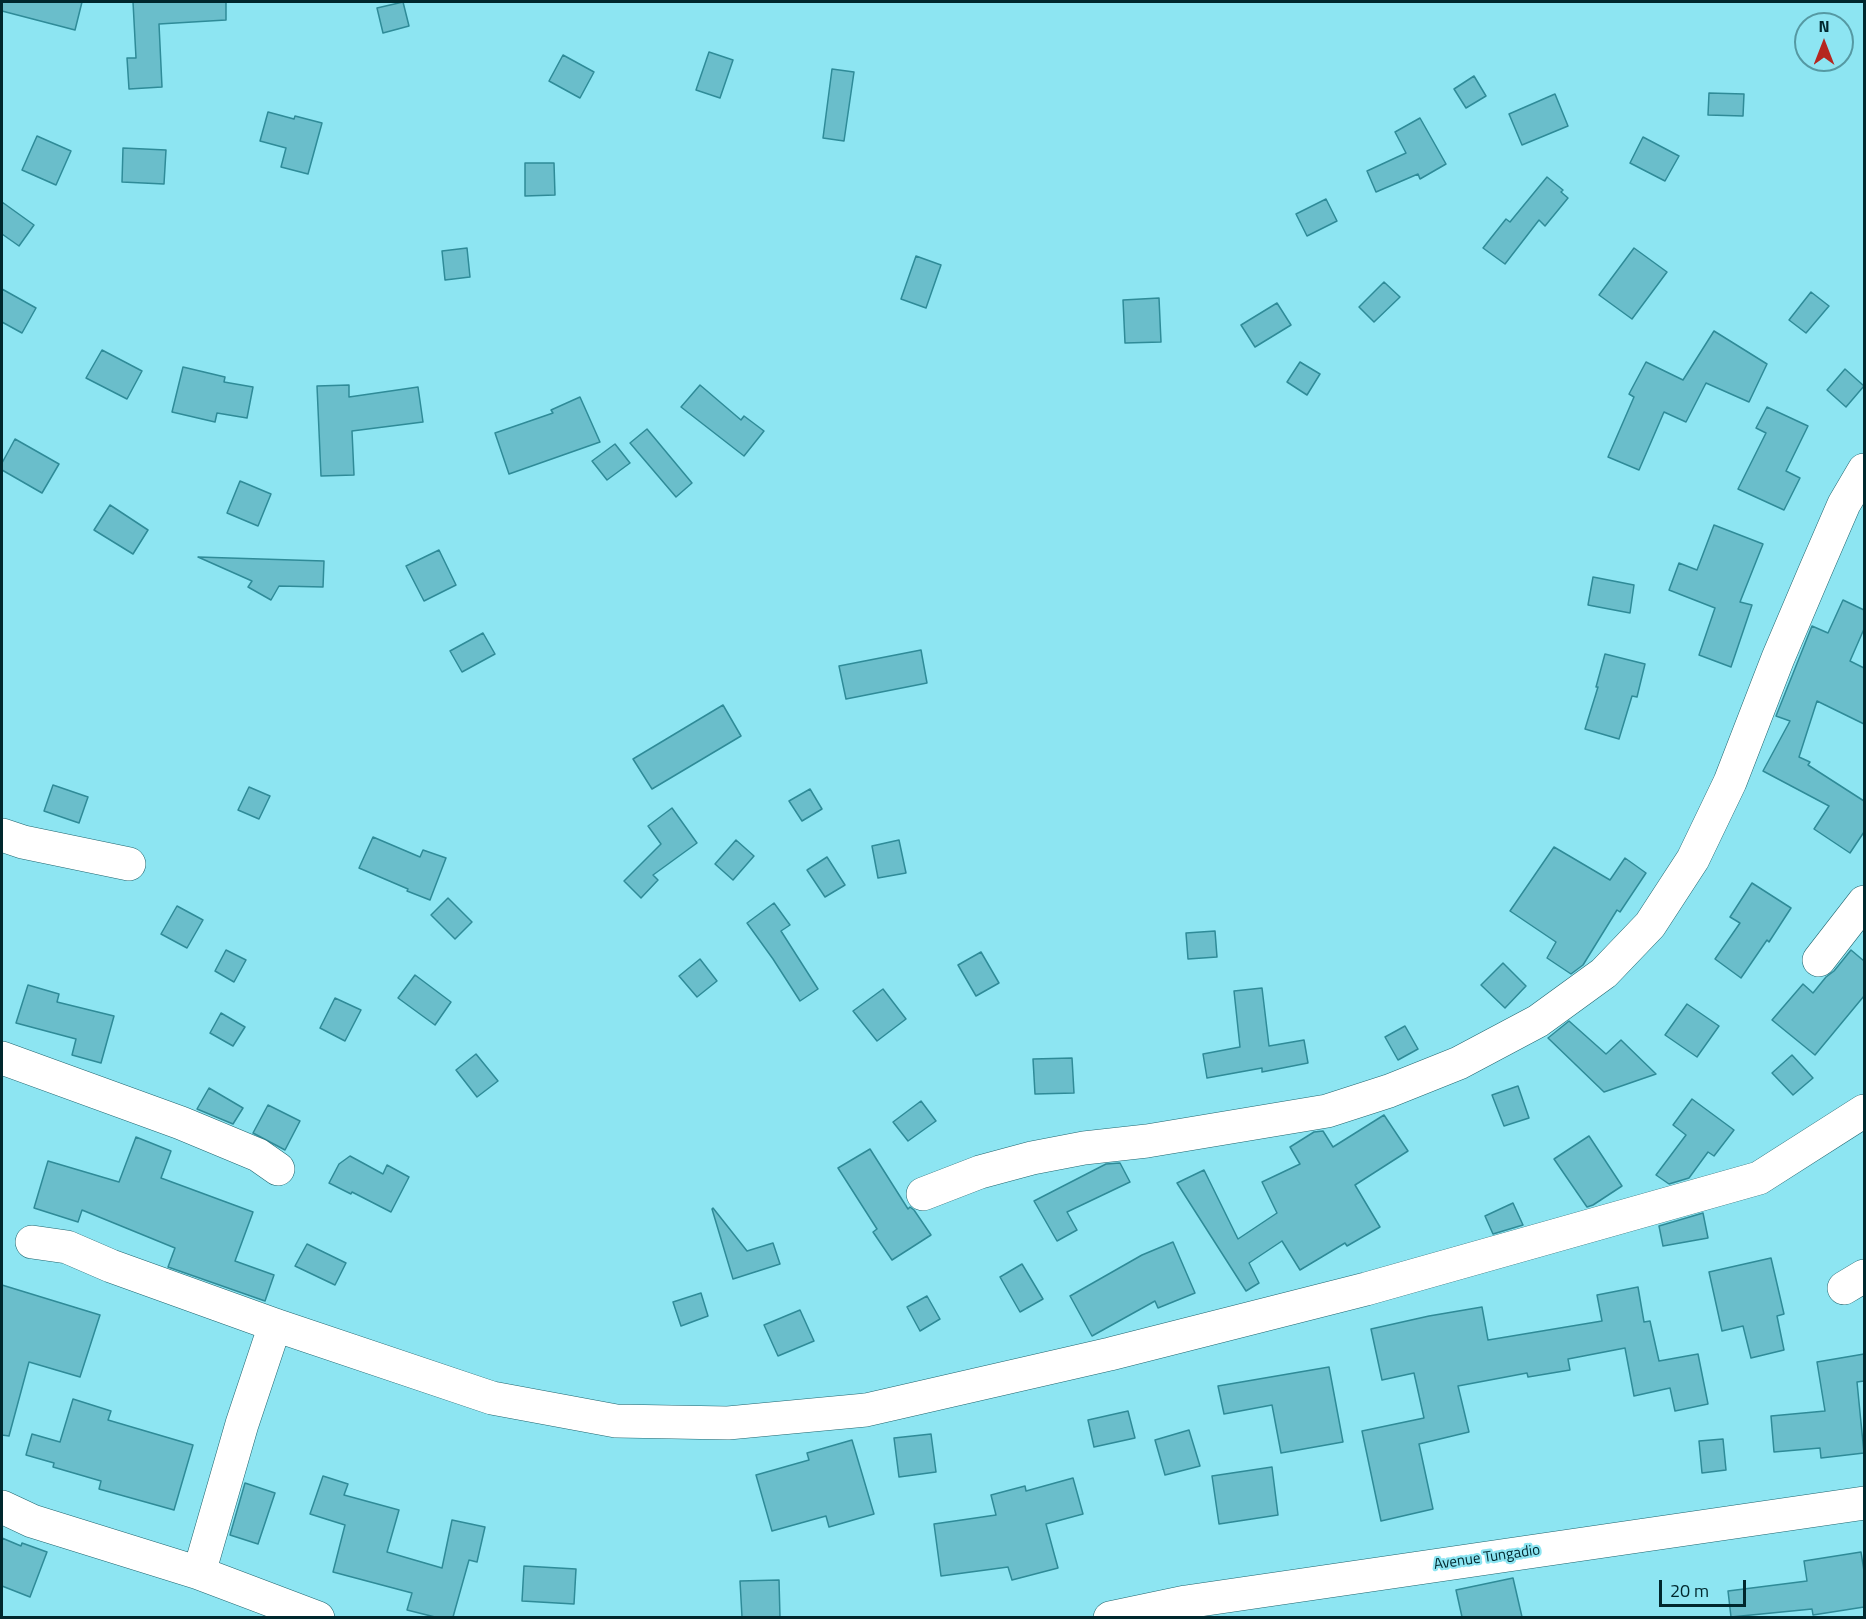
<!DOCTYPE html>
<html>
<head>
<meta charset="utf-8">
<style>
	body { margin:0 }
	#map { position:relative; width:1866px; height:1619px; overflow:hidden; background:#8de5f2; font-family:"Titillium Web",sans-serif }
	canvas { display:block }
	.frame { position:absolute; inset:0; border:3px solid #00272d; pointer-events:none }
	.north { position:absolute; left:1794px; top:12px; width:60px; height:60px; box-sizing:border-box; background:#8de5f2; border:2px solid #5599a3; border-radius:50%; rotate:0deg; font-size:16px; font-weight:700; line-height:24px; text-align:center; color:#00272d }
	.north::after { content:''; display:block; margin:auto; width:21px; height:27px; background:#b5261f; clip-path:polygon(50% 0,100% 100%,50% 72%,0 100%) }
	.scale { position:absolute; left:1659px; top:1580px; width:87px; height:27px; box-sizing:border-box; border:3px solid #00272d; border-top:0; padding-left:8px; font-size:18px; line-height:21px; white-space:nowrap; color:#00272d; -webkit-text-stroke:4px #8de5f2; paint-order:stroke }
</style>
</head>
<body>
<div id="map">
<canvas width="1866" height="1619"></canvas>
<div class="frame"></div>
<div class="north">N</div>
<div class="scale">20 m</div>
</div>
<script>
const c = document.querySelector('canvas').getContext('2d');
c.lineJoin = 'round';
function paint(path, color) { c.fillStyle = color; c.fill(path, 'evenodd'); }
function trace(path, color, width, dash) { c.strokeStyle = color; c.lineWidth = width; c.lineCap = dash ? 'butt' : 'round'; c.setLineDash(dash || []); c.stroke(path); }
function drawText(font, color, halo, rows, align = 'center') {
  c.font = font + ' "Titillium Web",sans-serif'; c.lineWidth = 4.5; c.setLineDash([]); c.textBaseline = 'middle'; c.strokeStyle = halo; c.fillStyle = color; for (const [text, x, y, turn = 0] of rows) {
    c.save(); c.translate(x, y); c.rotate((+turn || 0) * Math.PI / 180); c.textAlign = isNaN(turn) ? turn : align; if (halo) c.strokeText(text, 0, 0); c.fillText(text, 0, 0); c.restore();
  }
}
const building = new Path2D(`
	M 2,2 L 82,2 L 75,30 L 2,11 Z
	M 133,2 L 226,2 L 226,20 L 159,24 L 162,87 L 129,89 L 127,58 L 136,58 Z
	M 403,2 L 409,26 L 383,33 L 377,8 Z
	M 709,52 L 733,60 L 720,98 L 696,90 Z
	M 563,55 L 594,72 L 580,98 L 549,81 Z
	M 832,69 L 854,72 L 844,141 L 823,138 Z
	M 1474,76 L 1486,96 L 1466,108 L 1454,89 Z
	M 1709,93 L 1744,94 L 1743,116 L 1708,115 Z
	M 1555,94 L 1568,126 L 1522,145 L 1509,114 Z
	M 268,112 L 294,119 L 295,116 L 322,123 L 308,174 L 281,167 L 286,148 L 260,141 Z
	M 1420,118 L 1446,164 L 1420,179 L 1418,174 L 1376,192 L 1367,171 L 1406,153 L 1395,132 Z
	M 37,136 L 71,151 L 56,185 L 22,170 Z
	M 1643,137 L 1679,156 L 1665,181 L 1630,163 Z
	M 123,148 L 166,150 L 164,184 L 122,182 Z
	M 525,163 L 554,163 L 555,195 L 525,196 Z
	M 1547,177 L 1563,190 L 1561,192 L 1568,198 L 1545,226 L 1539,220 L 1505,264 L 1483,248 L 1506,219 L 1510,222 Z
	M 1326,199 L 1337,221 L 1307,236 L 1296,214 Z
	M 2,202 L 34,225 L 19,246 L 2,234 Z
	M 467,248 L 470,277 L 445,280 L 442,251 Z
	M 1634,248 L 1667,272 L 1632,319 L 1599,295 Z
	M 916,256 L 941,265 L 926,308 L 901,299 Z
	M 1384,282 L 1400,297 L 1374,322 L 1359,307 Z
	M 2,289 L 36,308 L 22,333 L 2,322 Z
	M 1811,292 L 1829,306 L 1806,333 L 1789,320 Z
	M 1159,298 L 1161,342 L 1125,343 L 1123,300 Z
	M 1277,303 L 1291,325 L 1255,347 L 1241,325 Z
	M 1714,331 L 1767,364 L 1749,402 L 1706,383 L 1686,422 L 1664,412 L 1639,470 L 1608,457 L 1634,397 L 1629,394 L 1646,362 L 1683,380 Z
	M 102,350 L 142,371 L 127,399 L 86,378 Z
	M 1300,362 L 1320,374 L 1307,395 L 1287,382 Z
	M 183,367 L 225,377 L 224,382 L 253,387 L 247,418 L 217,413 L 215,422 L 172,412 Z
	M 1845,369 L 1864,386 L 1846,407 L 1827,390 Z
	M 349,385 L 349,397 L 418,387 L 423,422 L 352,431 L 354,475 L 321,476 L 317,386 Z
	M 700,385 L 741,420 L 744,416 L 764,431 L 744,456 L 681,407 Z
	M 580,397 L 600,442 L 509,474 L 495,433 L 553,413 L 551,410 Z
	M 1767,407 L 1808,426 L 1786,471 L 1800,478 L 1784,510 L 1738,489 L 1766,433 L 1756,428 Z
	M 647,429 L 692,483 L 676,497 L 630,443 Z
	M 15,439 L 59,464 L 42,493 L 2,470 L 2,463 Z
	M 615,444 L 630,463 L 607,480 L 592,461 Z
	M 240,481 L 271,494 L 258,526 L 227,513 Z
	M 110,505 L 148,530 L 133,554 L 94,530 Z
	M 1714,525 L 1763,544 L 1740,602 L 1752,605 L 1731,667 L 1699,655 L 1715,608 L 1669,590 L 1679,563 L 1697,570 Z
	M 439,550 L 456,585 L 424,601 L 406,566 Z
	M 198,557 L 324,561 L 323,587 L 279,586 L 271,600 L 248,587 L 252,581 Z
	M 1593,577 L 1634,585 L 1630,613 L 1588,605 Z
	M 1843,600 L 1864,610 L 1864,629 L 1850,661 L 1864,668 L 1864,724 L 1817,701 L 1799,757 L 1810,762 L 1808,765 L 1864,801 L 1864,832 L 1850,853 L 1814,829 L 1829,806 L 1763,771 L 1790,721 L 1776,716 L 1812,626 L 1828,633 Z
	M 483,633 L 495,654 L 462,672 L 450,651 Z
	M 921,650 L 927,683 L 846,699 L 839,666 Z
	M 1605,654 L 1645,664 L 1637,697 L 1632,696 L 1619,739 L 1585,729 L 1598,687 L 1596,687 Z
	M 723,705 L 741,736 L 652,789 L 633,759 Z
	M 53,785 L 88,797 L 79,823 L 44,811 Z
	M 249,787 L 270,796 L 259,819 L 238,810 Z
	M 810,789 L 822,809 L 802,821 L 789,801 Z
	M 672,808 L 697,843 L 653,875 L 658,880 L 641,898 L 624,881 L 661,844 L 648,826 Z
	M 373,837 L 420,857 L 423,850 L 446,858 L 430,900 L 407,891 L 408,889 L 359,868 Z
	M 736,840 L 754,856 L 733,880 L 715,864 Z
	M 899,840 L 906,873 L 878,878 L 872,846 Z
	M 1554,847 L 1610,880 L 1625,858 L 1646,873 L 1620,912 L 1617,910 L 1583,965 L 1571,974 L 1547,958 L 1556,942 L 1510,911 Z
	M 827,857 L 845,885 L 825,897 L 807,870 Z
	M 1752,883 L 1791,908 L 1769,942 L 1767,940 L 1741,978 L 1715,959 L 1740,923 L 1730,917 Z
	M 448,898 L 472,922 L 455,939 L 431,915 Z
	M 774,903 L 790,925 L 781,931 L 818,989 L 800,1001 L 773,959 L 747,923 Z
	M 177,906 L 203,920 L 187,948 L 161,934 Z
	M 1215,931 L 1217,957 L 1188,959 L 1186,933 Z
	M 226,950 L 246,960 L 234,982 L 215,971 Z
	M 1851,950 L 1864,961 L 1864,996 L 1815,1055 L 1772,1020 L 1803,984 L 1813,993 L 1826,977 L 1834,971 Z
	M 981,952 L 999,983 L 976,996 L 958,965 Z
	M 700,959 L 717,981 L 697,997 L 679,976 Z
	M 1503,963 L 1526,986 L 1505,1008 L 1481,985 Z
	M 415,975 L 451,1002 L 435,1025 L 398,998 Z
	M 28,985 L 59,994 L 57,1002 L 114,1016 L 101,1063 L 72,1055 L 76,1039 L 16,1023 Z
	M 1262,988 L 1269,1046 L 1304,1040 L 1308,1063 L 1262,1072 L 1262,1068 L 1207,1078 L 1203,1054 L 1240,1047 L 1234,991 Z
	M 883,989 L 906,1019 L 877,1041 L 853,1011 Z
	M 335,998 L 361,1010 L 345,1041 L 320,1028 Z
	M 1687,1004 L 1719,1026 L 1697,1057 L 1665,1035 Z
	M 221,1013 L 245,1027 L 233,1046 L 210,1033 Z
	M 1569,1021 L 1606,1054 L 1621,1040 L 1656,1074 L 1604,1092 L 1548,1038 Z
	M 1405,1026 L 1418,1049 L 1398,1060 L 1385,1037 Z
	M 476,1054 L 498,1081 L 477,1097 L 456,1070 Z
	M 1792,1055 L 1813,1078 L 1793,1095 L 1772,1073 Z
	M 1072,1058 L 1074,1093 L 1035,1094 L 1033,1059 Z
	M 1518,1086 L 1529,1118 L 1504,1126 L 1492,1095 Z
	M 209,1088 L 243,1108 L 233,1124 L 197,1109 Z
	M 1692,1099 L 1734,1130 L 1714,1156 L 1708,1152 L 1689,1178 L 1669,1184 L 1656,1175 L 1686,1135 L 1673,1125 Z
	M 921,1101 L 936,1121 L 908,1141 L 893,1122 Z
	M 268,1105 L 300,1121 L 285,1150 L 253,1133 Z
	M 1384,1115 L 1408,1151 L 1355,1185 L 1380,1227 L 1347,1246 L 1345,1243 L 1300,1270 L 1282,1241 L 1249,1263 L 1259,1283 L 1246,1291 L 1177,1183 L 1204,1170 L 1238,1239 L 1277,1213 L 1262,1182 L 1300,1164 L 1290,1147 L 1314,1132 L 1323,1131 L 1333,1147 Z
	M 1589,1136 L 1622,1186 L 1593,1205 L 1587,1207 L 1554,1159 Z
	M 136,1137 L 171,1151 L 161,1178 L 253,1212 L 235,1261 L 274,1275 L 265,1301 L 168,1267 L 175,1248 L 82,1210 L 78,1222 L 34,1208 L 48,1161 L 119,1182 Z
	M 870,1149 L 908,1209 L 910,1207 L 914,1210 L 931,1235 L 892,1260 L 873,1232 L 877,1229 L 838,1168 Z
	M 350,1156 L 383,1174 L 387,1165 L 409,1177 L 391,1212 L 352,1192 L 351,1194 L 329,1183 L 339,1164 Z
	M 1120,1163 L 1130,1182 L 1067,1212 L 1077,1230 L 1057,1241 L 1034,1201 L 1106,1164 Z
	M 1513,1203 L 1523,1225 L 1493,1234 L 1485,1216 Z
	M 713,1208 L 747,1251 L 773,1243 L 780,1264 L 733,1279 L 712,1209 Z
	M 1703,1213 L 1708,1238 L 1663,1246 L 1659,1226 Z
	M 1173,1242 L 1195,1293 L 1158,1308 L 1155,1301 L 1092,1336 L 1070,1296 L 1142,1255 Z
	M 307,1244 L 346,1263 L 335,1285 L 295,1266 Z
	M 1771,1258 L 1784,1314 L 1777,1316 L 1784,1350 L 1751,1358 L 1743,1326 L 1722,1331 L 1709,1272 Z
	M 1022,1264 L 1043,1299 L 1020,1312 L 1000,1277 Z
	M 2,1285 L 100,1315 L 80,1377 L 29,1362 L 9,1436 L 2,1435 Z
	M 1638,1287 L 1644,1322 L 1650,1321 L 1659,1361 L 1698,1354 L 1708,1404 L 1675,1411 L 1670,1388 L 1634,1396 L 1625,1348 L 1568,1359 L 1570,1370 L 1528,1377 L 1527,1373 L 1458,1386 L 1469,1432 L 1419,1444 L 1433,1509 L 1381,1521 L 1362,1431 L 1424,1418 L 1414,1373 L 1382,1380 L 1371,1329 L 1429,1316 L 1482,1307 L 1488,1340 L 1602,1321 L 1597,1295 Z
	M 701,1293 L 708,1316 L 681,1326 L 673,1302 Z
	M 927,1296 L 940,1319 L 920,1331 L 907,1307 Z
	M 800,1310 L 814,1341 L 778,1356 L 764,1325 Z
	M 1864,1354 L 1864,1381 L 1857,1382 L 1864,1453 L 1821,1458 L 1820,1448 L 1774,1452 L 1771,1416 L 1825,1411 L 1817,1362 Z
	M 1329,1367 L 1343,1442 L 1281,1453 L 1272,1405 L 1224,1414 L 1218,1386 Z
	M 73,1399 L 111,1411 L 108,1420 L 193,1445 L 174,1510 L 99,1489 L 101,1481 L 53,1467 L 54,1463 L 26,1455 L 32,1434 L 60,1442 Z
	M 1128,1411 L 1135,1438 L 1094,1447 L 1088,1420 Z
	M 1189,1430 L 1200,1466 L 1165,1475 L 1155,1440 Z
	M 931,1434 L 936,1472 L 899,1477 L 894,1438 Z
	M 1723,1439 L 1726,1470 L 1702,1473 L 1699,1441 Z
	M 852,1440 L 874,1514 L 829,1527 L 826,1516 L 772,1531 L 756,1475 L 809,1460 L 807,1453 Z
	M 1272,1467 L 1278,1515 L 1219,1524 L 1212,1476 Z
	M 323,1476 L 348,1484 L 344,1495 L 399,1510 L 387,1552 L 442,1568 L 452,1520 L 485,1527 L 477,1562 L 469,1560 L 453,1617 L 435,1617 L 407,1610 L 412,1593 L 333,1572 L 345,1525 L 310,1514 Z
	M 1073,1478 L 1083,1514 L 1046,1524 L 1058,1568 L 1012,1580 L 1008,1567 L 941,1576 L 934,1524 L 996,1515 L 991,1495 L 1025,1486 L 1026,1491 Z
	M 245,1483 L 275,1493 L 258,1544 L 230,1535 Z
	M 2,1538 L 21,1546 L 22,1543 L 47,1552 L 30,1597 L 2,1586 Z
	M 1861,1552 L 1864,1571 L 1864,1607 L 1813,1615 L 1812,1609 L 1731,1617 L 1728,1591 L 1807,1581 L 1804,1561 Z
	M 524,1566 L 576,1569 L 574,1604 L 522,1601 Z
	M 1513,1578 L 1522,1617 L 1462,1617 L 1456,1590 Z
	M 779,1580 L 780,1617 L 742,1617 L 740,1581 Z`);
paint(building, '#6abecb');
trace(building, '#2f8b98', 1.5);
const minor = new Path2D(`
	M 2,835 L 23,842 L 129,864
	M 1819,960 L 1864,902
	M 2,1058 L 181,1123 L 258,1155 L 278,1169
	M 923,1194 L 980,1172 L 1032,1158 L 1084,1148 L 1147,1141 L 1327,1111 L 1389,1091 L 1459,1063 L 1538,1021 L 1604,973 L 1650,925 L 1693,859 L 1730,782 L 1778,658 L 1815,571 L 1844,504 L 1864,470
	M 32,1242 L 67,1247 L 111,1266 L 275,1325 L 492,1398 L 616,1421 L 728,1423 L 866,1410 L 1110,1354 L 1366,1289 L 1759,1178 L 1864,1111
	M 1844,1288 L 1864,1276
	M 2,1507 L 32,1521 L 199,1573 L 318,1618
	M 199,1573 L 242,1424 L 275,1325
	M 1110,1618 L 1186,1602 L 1864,1503`);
trace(minor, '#1f656f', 34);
trace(minor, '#fff', 33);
drawText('15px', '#00272d', '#8de5f2', [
	["Avenue Tungadio",1487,1558,-8]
]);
</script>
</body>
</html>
